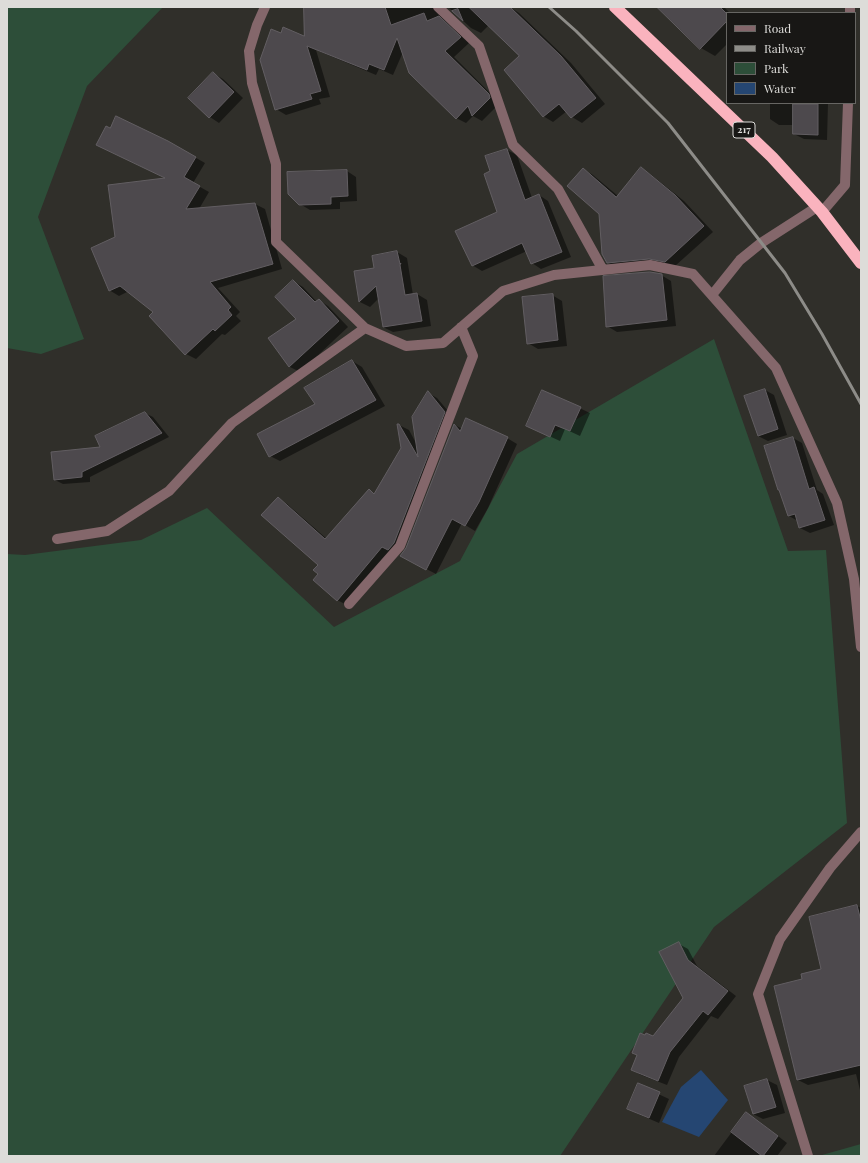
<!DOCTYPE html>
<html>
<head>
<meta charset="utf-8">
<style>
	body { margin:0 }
	#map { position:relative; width:868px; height:1163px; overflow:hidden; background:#302f2a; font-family:"Playfair Display",serif }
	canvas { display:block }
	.frame { position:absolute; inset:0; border:8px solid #dddcd9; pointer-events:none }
	.legend { position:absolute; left:726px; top:12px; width:130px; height:92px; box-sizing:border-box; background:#181715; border:1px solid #676663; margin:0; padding:5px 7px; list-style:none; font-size:12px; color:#dddcd9 }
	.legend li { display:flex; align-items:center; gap:8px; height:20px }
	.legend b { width:20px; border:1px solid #676663 }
</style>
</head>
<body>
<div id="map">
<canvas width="868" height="1163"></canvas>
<div class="frame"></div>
<ul class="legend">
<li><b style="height:5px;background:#84676b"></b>Road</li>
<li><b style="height:5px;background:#8d8c88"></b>Railway</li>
<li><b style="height:11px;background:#2d4e39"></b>Park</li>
<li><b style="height:11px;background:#254672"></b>Water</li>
</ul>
</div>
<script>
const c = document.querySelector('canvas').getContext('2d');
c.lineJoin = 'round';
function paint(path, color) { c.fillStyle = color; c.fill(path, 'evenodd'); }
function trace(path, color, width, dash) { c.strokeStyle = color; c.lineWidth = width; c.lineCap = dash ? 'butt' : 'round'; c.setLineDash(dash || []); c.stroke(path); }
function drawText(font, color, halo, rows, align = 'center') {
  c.font = font + ' "Playfair Display",serif'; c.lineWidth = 3; c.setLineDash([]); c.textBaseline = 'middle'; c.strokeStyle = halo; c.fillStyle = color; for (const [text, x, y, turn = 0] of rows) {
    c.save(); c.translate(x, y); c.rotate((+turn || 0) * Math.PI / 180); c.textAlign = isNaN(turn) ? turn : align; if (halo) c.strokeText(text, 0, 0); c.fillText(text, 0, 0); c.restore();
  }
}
paint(new Path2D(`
	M 7,7 L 163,7 L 87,86 L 38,217 L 84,339 L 41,354 L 7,348 Z
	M 714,339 L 788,551 L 826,550 L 847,823 L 714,927 L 560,1156 L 7,1156 L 7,554 L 25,555 L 141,540 L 207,508 L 334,627 L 460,561 L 517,454 Z
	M 861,1144 L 861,1156 L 822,1156 L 822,1155 Z`), '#2d4e39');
paint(new Path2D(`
	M 701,1070 L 728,1100 L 699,1137 L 662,1122 L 681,1087 Z`), '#254672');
paint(new Path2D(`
	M 305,7 L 445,7 L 443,8 L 469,43 L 454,57 L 498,101 L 499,104 L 482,121 L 473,116 L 466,123 L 456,118 L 403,52 L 393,75 L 379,69 L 376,75 L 316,50 L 330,97 L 319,99 L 321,104 L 286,115 L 276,109 L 282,34 L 305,38 Z
	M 448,7 L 510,7 L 519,13 L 571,63 L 605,104 L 582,123 L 572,117 L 567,111 L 553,122 L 543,116 L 520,56 L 489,25 L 481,33 L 471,28 Z
	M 658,7 L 724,7 L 730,13 L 727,13 L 727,44 L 715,56 L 701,48 Z
	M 213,73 L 223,79 L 243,98 L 219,123 L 210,117 L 190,98 Z
	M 770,103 L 828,103 L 827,140 L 804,139 L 794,134 L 794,125 L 779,125 L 770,119 Z
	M 111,129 L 168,142 L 205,163 L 193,183 L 209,192 L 199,209 L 255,204 L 265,209 L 282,269 L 218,288 L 240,312 L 236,316 L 241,321 L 225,335 L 222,334 L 196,359 L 186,354 L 155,312 L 129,291 L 119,296 L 109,290 L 116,238 L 167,179 L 98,145 Z
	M 507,150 L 517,155 L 532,198 L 539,195 L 548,201 L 571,257 L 541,269 L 532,263 L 527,251 L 482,271 L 472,265 L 498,212 L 491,172 Z
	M 641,168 L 650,174 L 684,201 L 713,232 L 675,266 L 617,268 L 607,262 L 600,214 L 583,169 L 593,175 L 618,196 Z
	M 347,171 L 356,177 L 357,201 L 340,202 L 340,209 L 310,210 L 300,204 Z
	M 397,252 L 407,258 L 413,295 L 417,294 L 427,300 L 431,326 L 393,332 L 383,327 L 379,298 L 370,307 L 360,302 L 355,272 L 375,269 Z
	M 661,275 L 671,281 L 676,326 L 617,332 L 607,326 Z
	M 293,281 L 303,287 L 317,302 L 319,300 L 328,306 L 348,327 L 300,372 L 290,367 L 270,338 L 297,319 Z
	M 552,295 L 562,301 L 567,346 L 538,349 L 528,343 Z
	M 352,361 L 362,367 L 385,406 L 280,461 L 270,456 L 317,404 Z
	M 765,390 L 774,395 L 787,435 L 768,441 L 758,436 Z
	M 543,391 L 590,413 L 580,436 L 565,429 L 560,441 L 527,426 Z
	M 428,393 L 437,398 L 454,418 L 404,548 L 347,605 L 337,600 L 319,574 L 319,565 L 278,498 L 287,504 L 327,539 L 369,490 L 375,494 L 402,448 L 399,425 L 409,430 L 417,445 Z
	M 145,413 L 153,417 L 169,437 L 90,477 L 90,482 L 63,484 L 55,480 L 102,448 Z
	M 455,425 L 462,429 L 507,438 L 517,444 L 488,508 L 475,531 L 462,523 L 436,574 L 411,561 Z
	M 793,438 L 802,443 L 817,490 L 823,494 L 834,525 L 810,533 L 800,528 L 798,521 L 789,516 L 781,490 Z
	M 857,906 L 861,908 L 861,1094 L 856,1074 L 808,1085 L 798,1080 L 775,986 L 803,979 L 823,970 Z
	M 679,944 L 688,949 L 697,966 L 736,996 L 718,1019 L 711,1016 L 679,1057 L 667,1085 L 641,1075 L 632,1070 L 654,1037 L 684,998 Z
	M 767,1080 L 777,1085 L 785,1113 L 763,1119 L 753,1114 Z
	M 639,1085 L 669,1099 L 659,1123 L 638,1114 L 629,1109 Z
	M 746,1113 L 756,1119 L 787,1143 L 777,1156 L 714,1156 Z`), '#0007');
const building = new Path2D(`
	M 304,7 L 385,7 L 391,25 L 424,13 L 427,21 L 439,16 L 461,37 L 445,51 L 489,94 L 490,98 L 472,116 L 468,106 L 456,119 L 409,73 L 397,38 L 384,70 L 369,64 L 367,70 L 307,46 L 321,91 L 310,94 L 312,99 L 275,110 L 260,60 L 271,29 L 281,33 L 283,27 L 304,36 Z
	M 469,7 L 510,7 L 561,56 L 596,98 L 571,118 L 559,104 L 543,117 L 504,70 L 519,56 Z
	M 657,7 L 720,7 L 727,14 L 727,21 L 700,49 Z
	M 458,9 L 463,21 L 452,11 Z
	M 213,72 L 234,92 L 209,118 L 188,98 Z
	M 793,104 L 818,104 L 818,135 L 793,134 Z
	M 116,116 L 168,141 L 196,157 L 184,177 L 200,186 L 186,209 L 255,203 L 273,264 L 210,282 L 231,307 L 228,310 L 232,315 L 215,331 L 213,329 L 185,355 L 149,316 L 153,312 L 120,286 L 109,291 L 91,248 L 115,237 L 108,185 L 165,178 L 96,145 L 106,126 L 110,128 Z
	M 507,149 L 525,200 L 539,194 L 562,252 L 531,264 L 522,243 L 472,266 L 455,231 L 497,212 L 484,174 L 490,171 L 485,156 Z
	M 641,167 L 675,195 L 704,226 L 665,262 L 649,259 L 607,263 L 602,254 L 599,214 L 567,186 L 583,168 L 616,197 Z
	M 347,170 L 348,196 L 331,197 L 331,204 L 299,205 L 288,194 L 287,172 Z
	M 397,251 L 400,264 L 401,263 L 400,265 L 405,295 L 417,293 L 422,321 L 383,327 L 376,286 L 359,302 L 354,271 L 374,268 L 372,256 Z
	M 650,272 L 662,274 L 667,320 L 606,327 L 603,276 Z
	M 293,280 L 315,302 L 319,299 L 339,321 L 289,367 L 268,338 L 296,319 L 275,297 Z
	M 553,294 L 558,340 L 527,344 L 522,297 Z
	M 352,360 L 376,400 L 269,457 L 257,434 L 315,404 L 304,388 Z
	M 765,389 L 778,429 L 758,436 L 744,396 Z
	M 542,390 L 581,407 L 570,431 L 555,425 L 550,437 L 526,426 Z
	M 428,391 L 445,412 L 394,543 L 388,550 L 382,547 L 337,601 L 313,580 L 318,574 L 313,570 L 318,565 L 261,515 L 278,497 L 325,539 L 369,489 L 374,494 L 401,448 L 397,424 L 399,424 L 418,457 L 412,417 Z
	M 145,412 L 162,433 L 82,472 L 82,477 L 54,480 L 51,452 L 100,447 L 95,436 Z
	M 466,418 L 508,437 L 479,502 L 465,526 L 452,519 L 426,570 L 400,556 L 406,548 L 454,424 L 460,431 Z
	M 793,437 L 809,489 L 814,487 L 825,520 L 799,528 L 795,514 L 788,516 L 779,490 L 778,490 L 764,446 Z
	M 857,905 L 861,921 L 861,1065 L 797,1080 L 774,986 L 802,979 L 801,974 L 821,969 L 809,917 Z
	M 679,942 L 688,960 L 728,991 L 708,1015 L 703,1011 L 670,1052 L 658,1081 L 631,1070 L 637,1055 L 632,1053 L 640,1033 L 645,1035 L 646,1033 L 653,1036 L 683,998 L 659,952 Z
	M 767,1079 L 776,1107 L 753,1114 L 744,1086 Z
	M 638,1083 L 660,1092 L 649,1118 L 627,1109 Z
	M 746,1112 L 778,1136 L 763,1156 L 762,1156 L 731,1132 Z`);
paint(building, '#4d494d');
trace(building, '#625e62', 1);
trace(new Path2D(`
	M 265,7 L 257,25 L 249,51 L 252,83 L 276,164 L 276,242 L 365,328 L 406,346 L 443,343 L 503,291 L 554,275 L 650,265 L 693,274 L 776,368 L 837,503 L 854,579 L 861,647
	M 438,7 L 479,46 L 513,145 L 558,189 L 603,270
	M 850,13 L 850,7
	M 822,212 L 845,185 L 848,103
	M 712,295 L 740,260 L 761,243 L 817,207
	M 57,539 L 107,531 L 169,491 L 232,423 L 365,328
	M 349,604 L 400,546 L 473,356 L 461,327
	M 808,1156 L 758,994 L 780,939 L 830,868 L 861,832`), '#84676b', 10);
trace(new Path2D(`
	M 615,7 L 772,157 L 822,212 L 861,263`), '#fab3be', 12);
trace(new Path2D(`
	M 549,7 L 576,31 L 668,123 L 785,273 L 822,334 L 861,404`), '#8d8c88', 3);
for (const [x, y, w] of [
	[744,130,22]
]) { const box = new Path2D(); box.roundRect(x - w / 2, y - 8, w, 16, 3); c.fillStyle = '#181715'; c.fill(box); trace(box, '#dddcd9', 1); }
drawText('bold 10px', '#dddcd9', null, [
	["217",744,130]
]);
</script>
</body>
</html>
